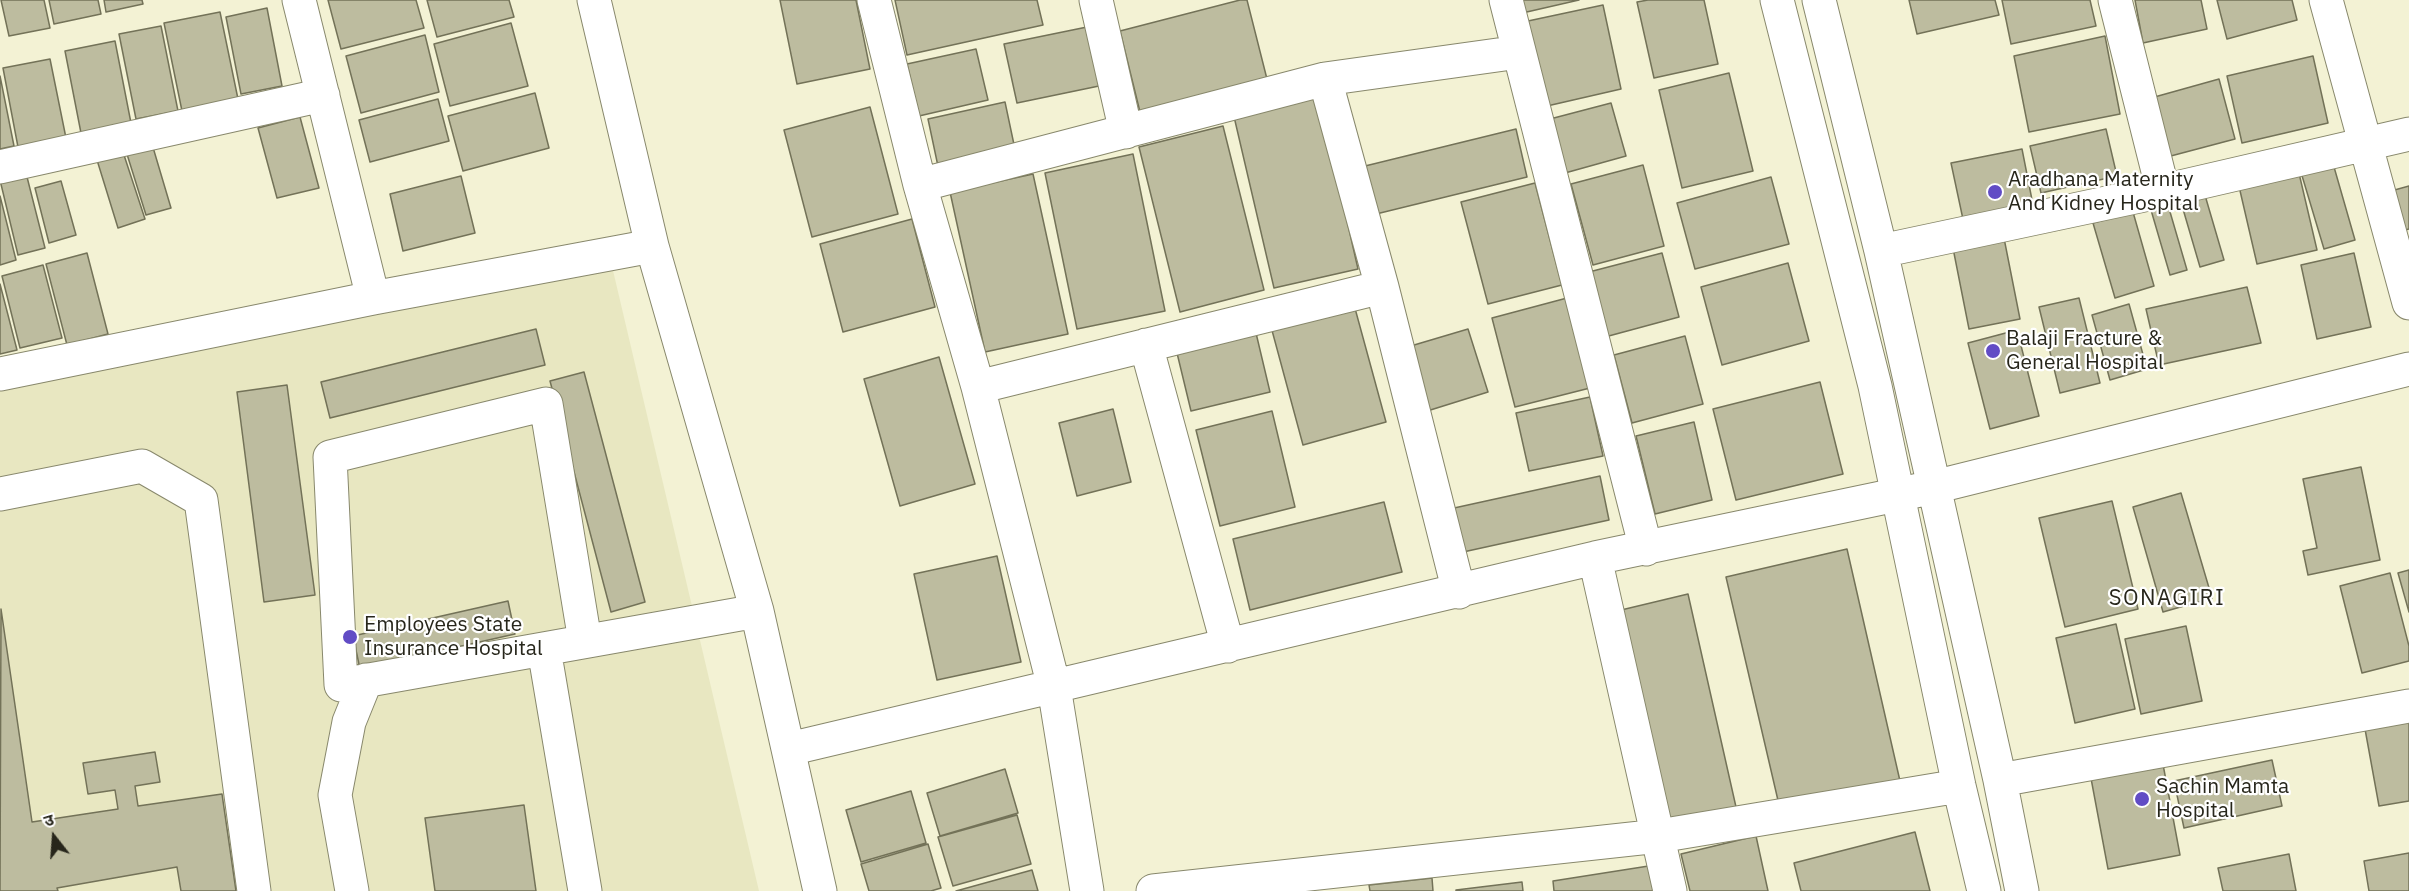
<!DOCTYPE html>
<html>
<head>
<meta charset="utf-8">
<style>
	body { margin:0 }
	#map { position:relative; width:2409px; height:891px; overflow:hidden; background:#f3f2d4; font-family:"IBM Plex Sans","Noto Sans Devanagari",sans-serif }
	canvas { display:block }
	.north { position:absolute; left:24px; top:807px; width:60px; height:60px; -webkit-text-stroke:4px #fff; paint-order:stroke; rotate:343deg; font-size:16px; font-weight:700; line-height:24px; text-align:center; color:#27261b }
	.north::after { content:''; display:block; margin:auto; width:21px; height:27px; background:#27261b; clip-path:polygon(50% 0,100% 100%,50% 72%,0 100%) }
</style>
</head>
<body>
<div id="map">
<canvas width="2409" height="891"></canvas>
<div class="north">उ</div>
</div>
<script>
const c = document.querySelector('canvas').getContext('2d');
c.lineJoin = 'round';
function paint(path, color) { c.fillStyle = color; c.fill(path, 'evenodd'); }
function trace(path, color, width, dash) { c.strokeStyle = color; c.lineWidth = width; c.lineCap = dash ? 'butt' : 'round'; c.setLineDash(dash || []); c.stroke(path); }
function drawText(font, color, halo, rows, align = 'center') {
  c.font = font + ' "IBM Plex Sans",sans-serif'; c.lineWidth = 4.5; c.setLineDash([]); c.textBaseline = 'middle'; c.strokeStyle = halo; c.fillStyle = color; for (const [text, x, y, turn = 0] of rows) {
    c.save(); c.translate(x, y); c.rotate((+turn || 0) * Math.PI / 180); c.textAlign = isNaN(turn) ? turn : align; if (halo) c.strokeText(text, 0, 0); c.fillText(text, 0, 0); c.restore();
  }
}
paint(new Path2D(`
	M 611,262 L 759,891 L 0,891 L 0,384 Z`), '#e8e7c1');
const building = new Path2D(`
	M 1,0 L 44,0 L 50,28 L 9,36 Z
	M 49,0 L 98,0 L 101,14 L 54,24 Z
	M 104,0 L 142,0 L 143,4 L 106,12 Z
	M 328,0 L 416,0 L 424,28 L 341,49 Z
	M 427,0 L 509,0 L 514,17 L 437,37 Z
	M 780,0 L 856,0 L 870,69 L 797,84 Z
	M 895,0 L 1037,0 L 1043,25 L 907,55 Z
	M 1240,0 L 1247,0 L 1268,83 L 1141,116 L 1120,31 Z
	M 1515,0 L 1579,0 L 1518,14 Z
	M 1648,0 L 1704,0 L 1718,64 L 1654,78 L 1637,2 Z
	M 1909,0 L 1995,0 L 1999,15 L 1917,34 Z
	M 2002,0 L 2090,0 L 2096,26 L 2011,44 Z
	M 2135,0 L 2201,0 L 2207,29 L 2143,43 Z
	M 2217,0 L 2292,0 L 2297,20 L 2227,39 Z
	M 1603,5 L 1621,89 L 1547,106 L 1528,21 Z
	M 267,8 L 282,86 L 241,94 L 226,17 Z
	M 220,12 L 238,99 L 182,111 L 164,23 Z
	M 511,23 L 528,86 L 450,106 L 434,44 Z
	M 161,26 L 178,111 L 136,119 L 119,34 Z
	M 1087,27 L 1099,86 L 1017,103 L 1004,44 Z
	M 425,35 L 439,92 L 361,113 L 346,56 Z
	M 2105,36 L 2120,114 L 2029,132 L 2014,56 Z
	M 115,41 L 131,123 L 81,133 L 65,51 Z
	M 976,49 L 988,100 L 919,116 L 907,64 Z
	M 2313,56 L 2328,123 L 2242,143 L 2227,76 Z
	M 50,59 L 66,138 L 18,147 L 3,68 Z
	M 1729,73 L 1753,171 L 1682,188 L 1659,90 Z
	M 0,76 L 14,146 L 0,149 Z
	M 2219,79 L 2235,139 L 2167,157 L 2151,98 Z
	M 1317,88 L 1358,269 L 1274,288 L 1232,108 Z
	M 535,93 L 549,148 L 463,171 L 448,116 Z
	M 438,99 L 449,141 L 370,162 L 359,120 Z
	M 1005,102 L 1016,154 L 939,171 L 928,119 Z
	M 1611,103 L 1626,156 L 1565,173 L 1550,119 Z
	M 870,107 L 898,214 L 812,237 L 784,130 Z
	M 300,117 L 319,188 L 277,198 L 258,128 Z
	M 1223,126 L 1264,290 L 1180,312 L 1139,147 Z
	M 1516,129 L 1527,177 L 1372,215 L 1361,167 Z
	M 2106,129 L 2117,176 L 2041,193 L 2030,146 Z
	M 152,144 L 171,208 L 146,215 L 126,151 Z
	M 2022,149 L 2034,210 L 1964,224 L 1951,163 Z
	M 123,152 L 145,219 L 118,228 L 97,160 Z
	M 1133,154 L 1165,311 L 1077,329 L 1045,173 Z
	M 2332,160 L 2355,240 L 2324,249 L 2300,169 Z
	M 1643,165 L 1664,246 L 1593,265 L 1571,184 Z
	M 2298,169 L 2317,250 L 2257,264 L 2238,182 Z
	M 26,173 L 45,248 L 18,255 L 0,180 Z
	M 1033,174 L 1068,334 L 985,352 L 950,192 Z
	M 461,176 L 475,233 L 403,251 L 390,194 Z
	M 1771,177 L 1789,244 L 1695,269 L 1677,203 Z
	M 61,181 L 76,235 L 49,243 L 35,188 Z
	M 1535,183 L 1562,285 L 1488,304 L 1461,202 Z
	M 2202,185 L 2224,260 L 2200,267 L 2178,192 Z
	M 2409,186 L 2409,229 L 2401,231 L 2391,191 Z
	M 0,196 L 16,260 L 0,265 Z
	M 2168,205 L 2187,270 L 2170,275 L 2151,210 Z
	M 2133,212 L 2154,286 L 2115,298 L 2093,223 Z
	M 912,219 L 935,307 L 843,332 L 820,244 Z
	M 2002,228 L 2020,319 L 1969,329 L 1951,238 Z
	M 87,253 L 108,334 L 67,345 L 46,264 Z
	M 1662,253 L 1679,317 L 1605,337 L 1589,272 Z
	M 2354,253 L 2371,327 L 2317,339 L 2301,265 Z
	M 1788,263 L 1809,341 L 1722,365 L 1701,287 Z
	M 43,265 L 62,338 L 20,348 L 2,276 Z
	M 0,284 L 17,350 L 0,354 Z
	M 2247,287 L 2261,343 L 2159,365 L 2146,309 Z
	M 1567,298 L 1590,388 L 1515,407 L 1492,318 Z
	M 2079,298 L 2100,383 L 2060,393 L 2039,307 Z
	M 1353,301 L 1386,422 L 1303,445 L 1270,323 Z
	M 2129,304 L 2147,369 L 2110,380 L 2092,315 Z
	M 536,329 L 545,365 L 330,418 L 321,382 Z
	M 1468,329 L 1488,392 L 1424,412 L 1404,348 Z
	M 2017,330 L 2039,416 L 1990,429 L 1968,343 Z
	M 1256,333 L 1270,392 L 1191,411 L 1177,353 Z
	M 1685,336 L 1703,404 L 1632,423 L 1614,355 Z
	M 939,357 L 975,484 L 900,506 L 864,379 Z
	M 584,372 L 645,602 L 611,612 L 550,381 Z
	M 1820,382 L 1843,474 L 1736,500 L 1713,409 Z
	M 287,385 L 315,595 L 264,602 L 237,392 Z
	M 1590,397 L 1603,456 L 1529,471 L 1516,413 Z
	M 1113,409 L 1131,482 L 1077,496 L 1059,423 Z
	M 1272,411 L 1295,507 L 1220,526 L 1196,430 Z
	M 1694,422 L 1712,500 L 1655,514 L 1636,436 Z
	M 2361,467 L 2380,560 L 2308,575 L 2303,551 L 2317,548 L 2303,479 Z
	M 1600,476 L 1609,520 L 1454,554 L 1445,510 Z
	M 2181,493 L 2212,598 L 2163,612 L 2133,507 Z
	M 2112,501 L 2138,609 L 2065,627 L 2039,518 Z
	M 1384,502 L 1402,572 L 1250,610 L 1233,539 Z
	M 1847,549 L 1900,781 L 1780,809 L 1726,577 Z
	M 997,556 L 1021,662 L 937,680 L 914,574 Z
	M 2409,570 L 2409,612 L 2398,573 Z
	M 2390,573 L 2409,646 L 2409,661 L 2362,673 L 2340,586 Z
	M 1688,594 L 1736,807 L 1665,824 L 1617,611 Z
	M 508,601 L 515,634 L 360,669 L 353,636 Z
	M 1,609 L 32,822 L 118,809 L 115,790 L 88,794 L 83,763 L 155,752 L 160,782 L 135,786 L 138,806 L 222,794 L 236,891 L 181,891 L 177,867 L 57,888 L 58,891 L 0,891 Z
	M 2116,624 L 2135,709 L 2075,723 L 2056,638 Z
	M 2186,626 L 2202,701 L 2141,714 L 2125,639 Z
	M 2409,716 L 2409,801 L 2379,806 L 2363,718 Z
	M 2162,759 L 2180,855 L 2108,869 L 2090,773 Z
	M 2272,760 L 2282,806 L 2184,828 L 2174,781 Z
	M 1005,769 L 1018,813 L 940,836 L 927,793 Z
	M 911,791 L 926,843 L 861,862 L 846,810 Z
	M 524,805 L 536,891 L 435,891 L 425,818 Z
	M 1017,815 L 1031,864 L 953,886 L 938,837 Z
	M 1915,832 L 1930,891 L 1801,891 L 1794,863 Z
	M 1756,836 L 1768,891 L 1690,891 L 1681,854 Z
	M 928,844 L 941,888 L 931,891 L 869,891 L 861,864 Z
	M 2409,853 L 2409,891 L 2369,891 L 2364,861 Z
	M 2289,854 L 2296,891 L 2223,891 L 2218,868 Z
	M 1655,865 L 1659,891 L 1554,891 L 1553,881 Z
	M 1032,870 L 1038,891 L 956,891 Z
	M 1432,878 L 1433,891 L 1370,891 L 1369,885 Z
	M 1522,882 L 1523,891 L 1456,891 L 1456,890 Z`);
paint(building, '#bdbc9f');
trace(building, '#737258', 1.5);
const minor = new Path2D(`
	M 299,0 L 373,298
	M 594,0 L 652,246 L 757,611 L 820,891
	M 874,0 L 920,185 L 978,387 L 1054,687 L 1087,891
	M 1096,0 L 1126,132
	M 1506,0 L 1646,549
	M 1777,0 L 1875,386 L 1959,786 L 1984,891
	M 1819,0 L 1881,251 L 2000,780 L 2022,891
	M 2115,0 L 2163,191
	M 2326,0 L 2409,303
	M 1325,79 L 1382,287 L 1459,592
	M 0,167 L 323,95
	M 920,185 L 1325,79 L 1519,52
	M 1881,251 L 2163,191 L 2409,134
	M 1146,345 L 1228,646
	M 0,374 L 373,298 L 652,246
	M 978,387 L 1382,287
	M 0,494 L 142,466 L 201,500 L 254,891
	M 1595,558 L 1670,891
	M 585,641 L 546,404 L 330,457 L 341,685 L 757,611
	M 544,649 L 585,891
	M 789,749 L 1595,558 L 1934,487 L 2409,369
	M 2000,780 L 2409,706
	M 352,891 L 335,795 L 349,722 L 366,680
	M 1153,891 L 1659,836 L 1959,786`);
trace(minor, '#88886c', 35);
trace(minor, '#fff', 33);
for (const [x, y, r, color] of [
	[1995,192,8,"#614cc5"],
	[1993,351,8,"#614cc5"],
	[350,637,8,"#614cc5"],
	[2142,799,8,"#614cc5"]
]) { const dot = new Path2D(); dot.arc(x, y, r, 0, 2 * Math.PI); c.fillStyle = color; c.fill(dot); trace(dot, '#fff', 2); }
drawText('21px', '#27261b', '#fff', [
	["Aradhana Maternity",2008,180],
	["And Kidney Hospital",2008,204],
	["Balaji Fracture &",2006,339],
	["General Hospital",2006,363],
	["Employees State",364,625],
	["Insurance Hospital",364,649],
	["Sachin Mamta",2156,787],
	["Hospital",2156,811]
], 'left');
c.letterSpacing = '1.5px';
drawText('22px', '#27261b', '#fff', [
	["SONAGIRI",2167,599]
]);
c.letterSpacing = '0px';
</script>
</body>
</html>
